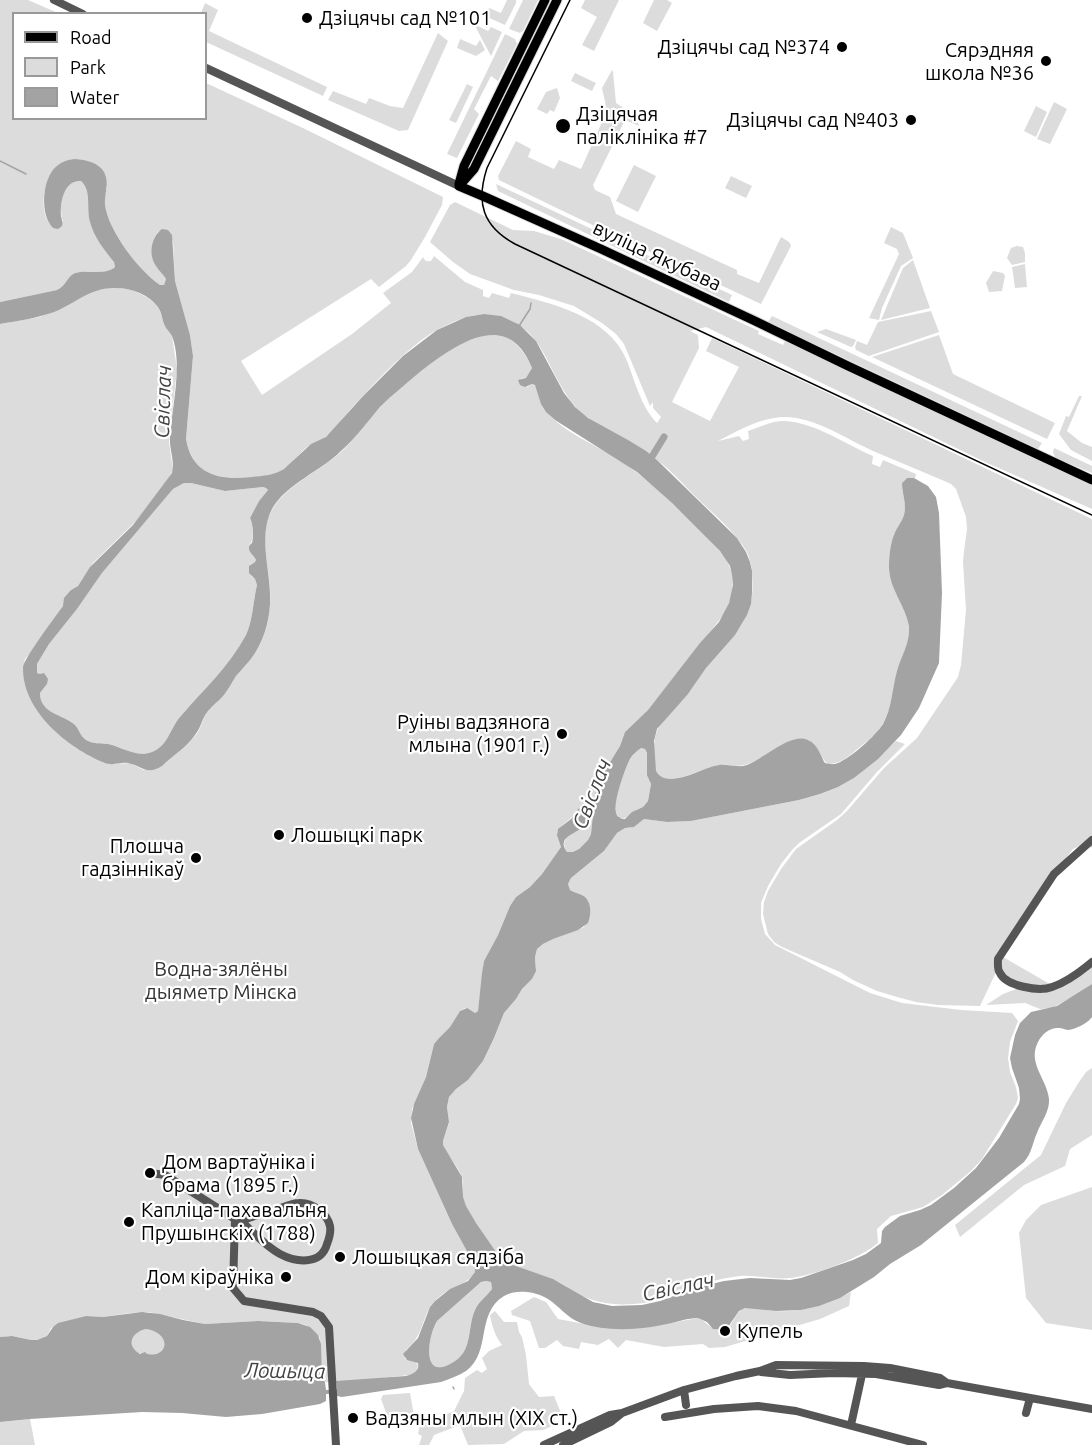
<!DOCTYPE html>
<html>
<head>
<meta charset="utf-8">
<style>
	body { margin:0 }
	#map { position:relative; width:1092px; height:1445px; overflow:hidden; background:#fff; font-family:Ubuntu,sans-serif }
	canvas { display:block }
	.legend { position:absolute; left:12px; top:12px; width:195px; height:108px; box-sizing:border-box; background:#fff; border:2px solid #999; margin:0; padding:8px 10px; list-style:none; font-size:18px; color:#000 }
	.legend li { display:flex; align-items:center; gap:12px; height:30px }
	.legend b { width:30px; border:2px solid #999 }
</style>
</head>
<body>
<div id="map">
<canvas width="1092" height="1445"></canvas>
<ul class="legend">
<li><b style="height:8px;background:#000"></b>Road</li>
<li><b style="height:16px;background:#dcdcdc"></b>Park</li>
<li><b style="height:16px;background:#a3a3a3"></b>Water</li>
</ul>
</div>
<script>
const c = document.querySelector('canvas').getContext('2d');
c.lineJoin = 'round';
function paint(path, color) { c.fillStyle = color; c.fill(path, 'evenodd'); }
function trace(path, color, width, dash) { c.strokeStyle = color; c.lineWidth = width; c.lineCap = dash ? 'butt' : 'round'; c.setLineDash(dash || []); c.stroke(path); }
function drawText(font, color, halo, rows, align = 'center') {
  c.font = font + ' Ubuntu,sans-serif'; c.lineWidth = 4.5; c.setLineDash([]); c.textBaseline = 'middle'; c.strokeStyle = halo; c.fillStyle = color; for (const [text, x, y, turn = 0] of rows) {
    c.save(); c.translate(x, y); c.rotate((+turn || 0) * Math.PI / 180); c.textAlign = isNaN(turn) ? turn : align; if (halo) c.strokeText(text, 0, 0); c.fillText(text, 0, 0); c.restore();
  }
}
paint(new Path2D(`
	M 0,0 L 28,0 L 58,13 L 14,14 L 14,118 L 206,118 L 206,83 L 305,129 L 443,197 L 442,205 L 425,237 L 411,260 L 406,266 L 379,287 L 371,279 L 241,361 L 262,395 L 352,334 L 391,303 L 383,293 L 412,272 L 423,257 C 425,261 426,262 431,261 L 434,256 L 465,282 L 483,290 L 483,296 L 489,298 L 492,293 L 509,298 L 511,293 C 553,304 609,316 627,361 C 635,381 641,407 657,423 L 661,417 L 653,408 L 653,402 L 650,406 L 624,344 L 616,334 L 602,323 L 574,306 L 539,295 L 514,290 L 470,274 L 453,262 L 430,242 L 450,205 L 455,202 L 513,230 L 534,231 L 561,239 L 759,331 L 758,334 L 783,345 L 785,341 L 1092,484 L 1092,509 L 985,462 L 706,327 L 690,331 L 698,335 L 699,348 L 672,402 L 710,421 L 739,367 L 706,351 L 712,338 L 1092,519 L 1092,848 L 1086,845 L 1088,842 L 1073,849 L 1046,884 L 998,959 L 998,968 L 980,1006 L 938,1005 L 916,1002 L 897,997 L 877,991 L 853,980 L 840,972 L 782,947 L 774,942 L 768,934 L 763,914 L 764,902 L 768,891 L 781,869 L 796,849 L 837,820 L 847,811 L 884,768 L 917,738 L 958,677 L 961,665 L 966,610 L 963,562 L 964,551 L 967,529 L 966,517 L 956,489 L 951,484 L 942,480 C 919,470 896,461 873,451 C 843,438 809,412 774,418 C 754,421 736,432 718,441 L 739,436 L 743,441 L 749,439 L 748,431 C 760,427 773,420 785,421 C 816,423 845,444 873,456 L 872,464 L 880,467 L 883,460 L 916,474 L 915,478 L 907,478 L 902,483 C 902,494 907,504 904,515 C 902,522 896,528 894,536 C 890,545 889,557 889,567 C 889,589 907,607 909,628 C 910,645 901,657 897,672 C 892,691 892,713 879,729 C 873,737 864,744 856,750 C 847,758 839,764 828,764 C 818,756 819,742 804,739 C 788,736 761,761 745,765 C 737,767 729,764 721,765 C 707,766 669,788 658,775 C 652,768 653,737 658,729 C 665,717 676,707 685,697 C 693,688 699,677 706,668 C 720,650 736,636 746,616 C 753,603 753,589 752,575 C 752,567 750,559 747,552 C 735,531 711,512 694,495 C 680,481 666,465 650,455 C 630,441 608,431 588,418 C 554,395 549,340 517,324 C 492,310 474,313 449,324 C 413,339 376,382 350,410 C 342,419 335,429 326,437 C 321,441 315,442 310,445 C 300,451 294,463 284,469 C 269,479 236,480 219,477 C 199,472 190,458 186,439 L 193,356 L 190,335 L 175,281 L 173,241 L 159,231 C 150,240 149,256 157,267 C 160,271 163,274 166,279 L 164,285 L 160,285 C 139,271 109,231 105,206 C 104,199 105,193 107,187 L 60,164 C 43,178 37,212 53,228 L 63,221 C 58,207 62,180 81,181 C 92,191 86,208 90,221 C 94,237 104,250 114,262 L 115,267 C 106,276 87,269 75,273 C 67,276 67,285 57,290 L 0,302 Z
	M 507,0 L 516,0 L 516,3 L 505,25 L 485,16 L 489,8 L 501,13 Z
	M 523,0 L 538,0 L 523,31 L 520,33 L 509,29 Z
	M 585,0 L 619,0 L 594,51 L 582,45 L 597,17 L 581,8 Z
	M 654,0 L 667,0 L 672,3 L 657,31 L 643,23 Z
	M 205,3 L 218,10 L 209,31 L 327,87 L 323,96 L 206,42 L 206,14 L 201,13 Z
	M 474,24 L 488,31 L 491,27 L 502,32 L 491,56 Z
	M 438,33 L 448,41 L 408,130 L 399,131 L 328,100 L 333,91 L 366,104 L 369,98 L 390,106 L 403,108 Z
	M 505,34 L 515,39 L 517,44 L 498,81 L 491,76 L 474,109 L 479,114 L 457,158 L 447,154 Z
	M 460,39 L 476,46 L 480,40 L 485,50 L 476,56 L 457,48 Z
	M 612,70 L 613,72 L 616,103 L 635,115 L 639,126 L 625,120 L 593,185 L 595,190 L 610,197 L 616,214 L 737,270 L 737,274 L 759,283 L 781,237 L 789,242 L 791,246 L 761,304 L 567,213 L 499,180 L 498,176 L 516,141 L 531,149 L 528,157 L 554,169 L 559,160 L 581,169 L 607,111 L 602,88 Z
	M 575,73 L 596,83 L 592,91 L 571,81 Z
	M 467,84 L 473,87 L 456,123 L 449,120 Z
	M 557,88 L 560,98 L 554,112 L 550,110 L 547,114 L 537,109 L 546,92 Z
	M 1054,102 L 1067,109 L 1050,144 L 1037,139 Z
	M 1036,106 L 1047,112 L 1036,137 L 1024,131 Z
	M 634,165 L 656,176 L 638,212 L 616,201 Z
	M 731,176 L 752,186 L 746,198 L 725,188 Z
	M 496,184 L 732,295 L 729,302 L 498,191 Z
	M 891,227 L 903,233 L 913,258 L 901,266 L 882,308 L 879,320 L 869,318 L 899,254 L 897,249 L 884,243 Z
	M 1017,246 L 1023,247 L 1025,253 L 1025,262 L 1012,265 L 1007,258 L 1011,248 Z
	M 913,260 L 930,308 L 881,320 L 903,268 Z
	M 1025,264 L 1027,287 L 1015,288 L 1012,267 Z
	M 993,271 L 1003,273 L 1005,276 L 1002,291 L 989,292 L 986,283 Z
	M 114,287 L 133,290 L 148,298 L 155,303 L 159,308 L 164,324 L 172,336 L 177,369 L 169,442 L 173,470 L 168,480 L 136,521 L 93,563 L 78,586 L 71,590 L 63,606 L 33,650 L 25,659 L 23,668 L 26,686 L 31,699 L 39,713 L 56,732 L 77,748 L 102,761 L 114,764 L 130,763 L 144,770 C 149,769 156,768 161,766 C 166,763 170,757 175,753 C 183,746 192,741 198,732 C 202,725 203,717 208,711 C 212,706 219,701 224,695 C 229,690 232,682 236,676 C 240,670 246,665 251,659 C 263,643 269,624 270,604 C 273,574 256,538 272,510 C 286,485 320,471 341,452 C 354,440 363,426 374,414 C 398,388 469,321 506,337 C 519,343 527,357 532,368 L 526,378 L 520,379 L 527,387 L 532,384 L 536,386 C 539,395 540,404 546,411 C 562,431 593,444 615,457 C 646,477 672,503 699,529 C 710,541 724,552 730,568 C 736,583 731,599 725,613 L 648,710 L 625,732 L 620,746 L 599,784 L 595,794 L 591,834 L 588,840 L 579,849 L 574,852 L 567,852 L 565,850 L 564,843 L 567,837 L 571,834 L 578,809 C 572,820 563,822 557,832 L 561,847 L 542,874 L 530,887 L 516,897 L 510,906 L 498,935 L 484,961 L 478,1011 L 475,1013 L 465,1008 L 460,1011 L 450,1027 L 439,1038 L 434,1044 L 426,1077 L 412,1109 L 411,1123 L 418,1149 L 452,1224 L 474,1264 L 475,1272 C 468,1283 459,1284 449,1290 C 443,1293 438,1298 434,1302 C 421,1317 425,1334 406,1350 L 405,1359 L 415,1361 L 418,1365 L 417,1371 L 410,1375 L 352,1381 L 325,1382 L 322,1378 L 320,1338 L 306,1325 L 298,1323 L 258,1321 L 205,1324 L 148,1312 L 130,1313 L 103,1317 L 86,1316 L 60,1323 L 51,1328 L 47,1336 L 37,1340 L 31,1340 L 12,1336 L 0,1337 L 0,324 L 40,317 L 96,290 Z
	M 931,311 L 939,332 L 869,356 L 856,350 L 855,347 L 857,341 L 867,345 L 878,322 Z
	M 772,316 L 1042,443 L 1038,449 L 821,347 L 769,324 L 768,322 Z
	M 826,329 L 856,340 L 853,346 L 851,347 L 817,332 Z
	M 939,335 L 953,374 L 1055,423 L 1047,439 L 872,357 Z
	M 1079,396 L 1082,396 L 1067,431 L 1082,443 L 1092,447 L 1092,461 L 1071,450 L 1059,434 L 1066,416 L 1069,417 Z
	M 1054,448 L 1092,466 L 1092,473 L 1056,458 L 1053,453 Z
	M 184,483 L 191,483 L 225,491 L 263,487 L 266,488 L 268,490 L 259,501 L 250,518 C 253,526 255,539 249,546 L 256,560 L 255,562 L 250,565 L 251,576 L 255,579 L 257,585 C 253,602 253,620 246,635 C 235,657 218,676 202,693 C 195,701 186,709 180,717 C 172,730 168,747 152,752 C 137,758 122,747 108,744 C 100,743 93,744 86,740 C 80,736 79,729 75,725 C 63,714 40,714 40,693 L 47,684 L 40,674 L 37,673 L 37,664 L 49,644 L 77,609 L 102,573 L 173,489 Z
	M 896,741 L 905,744 L 877,772 L 841,814 L 799,843 L 792,850 L 781,864 L 768,886 L 761,903 L 761,919 L 765,934 L 775,945 L 870,993 L 902,1003 L 961,1010 L 1012,1013 L 1018,1021 L 1010,1042 L 1008,1058 L 1010,1072 L 1016,1087 L 1018,1098 L 1016,1104 L 982,1159 L 971,1171 L 942,1195 L 923,1207 L 891,1216 L 877,1229 L 878,1243 C 861,1258 813,1276 790,1278 C 773,1280 757,1275 740,1276 C 722,1278 704,1283 687,1289 C 673,1294 659,1301 644,1303 C 621,1306 597,1305 577,1293 C 571,1290 565,1285 558,1282 C 542,1273 522,1272 507,1262 C 493,1253 468,1215 463,1199 C 461,1192 465,1184 462,1177 C 457,1165 448,1156 443,1145 L 443,1141 L 449,1123 L 447,1107 L 449,1097 L 456,1089 L 468,1080 L 483,1061 L 494,1038 L 504,1013 L 516,999 L 522,989 L 532,979 L 536,967 L 535,957 L 537,949 L 543,944 L 553,939 L 584,927 L 589,904 L 584,897 L 570,890 L 568,884 L 571,878 L 604,851 L 617,833 L 625,828 L 634,827 L 644,819 L 667,822 L 691,821 L 799,800 L 820,794 L 838,787 L 854,778 Z
	M 641,748 L 645,749 L 647,753 L 647,771 L 651,784 L 648,801 L 643,807 L 636,810 L 627,817 L 622,819 C 617,816 616,813 615,807 C 615,797 627,762 633,755 C 634,753 639,749 641,748 Z
	M 1003,957 L 1055,987 L 1092,964 L 1092,984 L 1076,995 L 1052,1008 L 1040,1009 L 1025,1003 L 986,1005 L 1003,994 L 1024,986 L 1001,973 L 1000,961 Z
	M 1092,1068 L 1092,1135 L 1070,1149 L 1065,1166 L 1024,1185 L 960,1237 L 955,1225 L 1041,1155 L 1066,1103 L 1079,1082 L 1086,1072 Z
	M 1092,1187 L 1092,1330 L 1046,1323 L 1026,1298 L 1019,1233 L 1026,1220 L 1041,1205 Z
	M 486,1281 L 491,1282 L 492,1289 C 486,1297 479,1301 475,1310 C 467,1328 473,1349 455,1361 C 421,1384 427,1338 437,1321 L 481,1282 Z
	M 851,1292 L 849,1306 L 820,1319 L 725,1347 L 709,1348 L 703,1344 L 664,1347 L 626,1340 L 618,1348 L 609,1339 L 598,1345 L 581,1342 L 579,1349 L 563,1346 L 557,1340 L 545,1348 L 539,1348 L 530,1321 L 512,1315 L 511,1311 L 534,1297 L 546,1302 L 558,1319 L 590,1325 L 643,1328 L 698,1318 C 706,1321 710,1329 718,1330 C 734,1333 733,1310 746,1308 C 754,1306 765,1310 774,1311 C 801,1313 827,1305 851,1292 Z
	M 495,1311 L 504,1322 L 517,1322 L 519,1332 L 522,1337 L 526,1355 L 529,1384 L 539,1397 L 554,1396 L 561,1413 L 555,1416 L 554,1425 L 543,1430 L 524,1431 L 504,1444 L 468,1445 L 460,1425 L 434,1435 L 429,1445 L 419,1445 L 422,1436 L 418,1434 L 420,1425 L 454,1411 L 464,1391 L 465,1378 L 477,1370 L 482,1373 L 487,1369 L 482,1358 L 489,1351 L 502,1345 C 495,1336 492,1326 490,1315 Z
	M 146,1329 C 172,1331 170,1359 145,1354 C 140,1353 136,1354 133,1348 C 127,1337 137,1331 146,1329 Z
	M 410,1393 L 414,1416 L 388,1418 L 381,1399 L 383,1395 Z
	M 30,1419 L 35,1445 L 0,1445 L 0,1422 Z`), '#dcdcdc');
paint(new Path2D(`
	M 75,159 C 86,160 98,162 104,172 C 110,183 104,194 105,205 C 108,230 139,271 160,285 L 164,285 L 166,279 C 163,274 159,271 156,266 C 148,254 151,237 162,229 L 168,230 L 172,235 L 175,281 L 190,335 L 193,356 L 186,439 C 192,475 220,481 252,477 C 263,476 274,475 284,469 L 311,444 L 326,437 L 364,395 L 403,356 L 437,330 L 466,317 L 484,314 L 501,316 L 520,325 L 536,341 L 564,393 L 575,407 L 588,418 L 628,440 L 646,451 L 657,460 L 737,538 L 746,552 L 750,562 L 752,571 L 752,593 L 751,604 L 747,615 L 735,635 L 706,668 L 688,694 L 657,729 L 654,741 L 656,771 C 667,791 703,767 719,765 C 729,764 738,768 747,765 C 763,759 788,735 805,739 C 818,743 819,753 825,763 C 830,764 833,765 838,763 C 852,757 875,736 883,724 C 892,708 892,689 897,671 C 901,656 910,644 909,627 C 906,606 889,589 889,567 C 889,557 890,545 894,535 C 896,528 902,522 904,515 C 907,504 902,494 902,483 L 907,478 L 914,478 L 928,486 L 936,497 L 939,513 L 942,593 L 939,663 L 919,708 L 901,735 L 878,759 L 854,778 L 838,787 L 820,794 L 799,800 L 691,821 L 667,822 L 644,819 L 634,827 L 625,828 L 617,833 L 604,851 L 571,878 L 568,884 L 570,890 C 575,893 581,894 585,897 C 592,904 591,915 588,923 L 578,930 L 553,939 L 543,944 L 537,949 L 535,957 L 536,971 L 532,979 L 522,989 L 516,999 L 504,1013 L 494,1038 L 483,1061 L 468,1080 L 456,1089 L 449,1097 L 447,1107 L 449,1122 L 443,1141 L 443,1145 L 462,1177 L 463,1197 L 466,1206 L 476,1223 L 496,1252 L 507,1262 L 513,1265 L 553,1279 L 593,1302 L 612,1306 L 642,1305 L 660,1301 L 695,1288 L 724,1281 L 750,1278 L 790,1280 L 801,1278 L 853,1260 L 866,1254 L 881,1243 L 882,1231 L 885,1227 L 900,1216 L 920,1210 L 931,1205 L 954,1188 L 976,1168 L 999,1138 L 1019,1104 L 1020,1099 L 1019,1088 L 1012,1068 L 1010,1058 L 1015,1035 L 1020,1023 L 1031,1012 L 1057,1006 L 1092,984 L 1092,1017 C 1088,1023 1076,1029 1068,1030 C 1066,1030 1062,1028 1059,1028 C 1050,1027 1042,1034 1038,1042 C 1027,1063 1047,1079 1049,1099 C 1050,1111 1041,1122 1037,1133 C 1032,1144 1032,1153 1024,1162 L 921,1245 L 890,1264 L 874,1277 L 840,1298 L 819,1306 L 801,1310 L 776,1311 L 745,1308 L 739,1311 L 728,1327 L 723,1330 L 713,1329 L 707,1322 L 698,1318 C 688,1318 677,1322 667,1324 C 642,1330 605,1332 581,1323 C 567,1318 559,1306 548,1299 C 536,1291 515,1289 504,1296 C 475,1314 492,1352 466,1371 C 458,1376 449,1379 441,1382 L 342,1397 L 337,1396 L 337,1394 L 326,1394 L 326,1401 L 320,1404 L 262,1414 L 226,1417 L 182,1413 L 142,1412 L 30,1419 L 0,1422 L 0,1337 L 12,1336 L 31,1340 L 37,1340 L 47,1336 L 53,1327 L 58,1323 L 86,1316 L 103,1317 L 142,1312 L 160,1314 L 183,1320 L 205,1324 L 258,1321 L 298,1323 L 310,1327 L 318,1335 L 321,1344 L 322,1378 L 325,1382 L 326,1390 L 337,1389 L 336,1381 L 406,1376 C 413,1374 420,1371 418,1363 L 407,1360 L 403,1354 L 418,1338 L 430,1307 L 435,1301 L 450,1289 L 468,1281 L 475,1272 L 474,1264 L 452,1224 L 418,1149 L 411,1118 L 414,1104 L 426,1077 L 434,1044 L 439,1038 L 450,1027 L 460,1011 L 467,1008 L 475,1013 L 478,1011 L 482,973 L 484,961 L 498,935 L 510,906 L 516,897 L 530,887 L 542,874 L 561,847 L 557,835 L 558,829 L 571,819 L 578,809 L 583,806 L 588,808 C 596,836 552,830 567,852 L 573,852 L 579,849 L 588,840 L 591,834 L 595,794 L 603,774 L 620,746 L 625,732 L 648,710 L 700,643 L 719,622 L 729,603 L 733,585 L 732,575 L 730,566 L 720,551 L 672,503 L 637,472 L 555,420 L 546,412 L 541,404 L 535,385 L 532,384 L 525,387 L 520,385 L 518,380 L 526,378 L 532,368 C 508,307 456,344 421,371 C 407,383 393,394 380,407 C 367,422 356,438 341,451 C 321,471 286,484 272,509 C 257,538 272,573 270,604 C 269,623 263,643 251,659 C 246,665 241,670 236,676 C 232,682 229,689 224,695 C 219,701 213,705 208,711 C 202,718 201,728 195,735 C 187,747 173,755 162,766 C 146,776 143,766 128,763 C 120,762 113,766 105,763 C 68,748 22,711 23,667 C 24,658 56,616 63,606 L 64,598 L 71,590 L 78,586 L 90,567 L 133,525 L 172,473 C 175,461 169,449 170,437 C 172,407 183,364 172,336 C 170,332 166,329 164,324 C 162,319 162,313 158,307 C 149,294 129,287 113,288 C 90,288 74,304 54,312 C 37,318 18,321 0,324 L 0,302 L 57,290 C 67,285 67,276 75,273 C 87,269 105,276 115,267 L 114,262 C 104,250 94,237 90,222 C 86,208 92,191 81,181 C 64,180 60,202 61,216 C 62,220 63,223 62,226 L 58,229 L 53,228 C 41,216 42,187 51,173 C 56,164 65,160 75,159 ZM 184,483 L 191,483 L 225,491 L 263,487 L 266,488 L 268,490 L 259,501 L 250,518 C 253,524 254,536 252,543 C 251,544 249,545 249,547 C 248,552 254,555 256,560 L 255,562 L 249,566 L 249,573 L 255,579 L 257,585 C 253,602 253,620 246,635 C 229,667 203,690 180,717 C 170,729 168,746 152,752 C 137,758 122,747 108,744 C 100,743 93,744 86,740 C 80,736 79,729 75,725 C 63,714 40,714 40,693 L 47,684 L 48,679 L 44,673 L 40,674 L 37,673 L 37,664 L 49,644 L 77,609 L 102,573 L 173,489 ZM 641,748 L 645,749 L 647,753 L 647,775 L 651,784 L 648,801 L 643,807 L 632,812 L 625,819 L 622,819 C 618,816 617,817 616,812 C 613,802 625,769 630,759 C 633,754 637,751 641,748 ZM 486,1281 L 491,1282 L 492,1289 C 486,1297 479,1301 475,1310 C 467,1328 473,1349 455,1361 C 421,1384 427,1338 437,1321 L 481,1282 ZM 146,1329 C 171,1332 170,1358 147,1354 L 145,1352 L 140,1354 C 125,1345 132,1332 146,1329 Z`), '#a3a3a3');
trace(new Path2D(`
	M 0,161 L 26,174
	M 519,326 L 530,309 L 531,303
	M 453,1387 L 454,1389`), '#a3a3a3', 1.5);
trace(new Path2D(`
	M 648,463 L 664,437`), '#a3a3a3', 7);
const major = new Path2D(`
	M 459,184 L 464,166 L 545,0
	M 459,186 L 485,197 L 601,249 L 755,321 L 848,366 L 1092,480
	M 459,186 L 474,169 L 557,0`);
trace(major, '#dbdbdb', 11);
trace(new Path2D(`
	M 54,0 L 83,14
	M 206,68 L 459,186
	M 1092,840 L 1054,874 L 998,959 C 998,964 997,969 1000,973 C 1006,986 1039,992 1052,987 C 1067,982 1080,972 1092,962
	M 150,1173 L 165,1175 L 235,1219 L 241,1221 C 254,1216 267,1212 281,1208 C 286,1206 293,1203 299,1203 C 312,1202 327,1213 330,1226 C 331,1232 329,1239 327,1244 C 321,1266 295,1262 280,1254 C 265,1246 253,1232 241,1221
	M 235,1219 L 233,1288 L 244,1301 L 313,1312 L 321,1316 L 329,1327 L 336,1445
	M 761,1372 L 790,1375 L 834,1373 L 876,1374 L 939,1385 L 947,1383
	M 684,1390 L 686,1405
	M 1026,1413 L 1030,1398
	M 665,1417 L 714,1409 L 758,1406 L 796,1411 L 923,1445
	M 851,1425 L 863,1370
	M 544,1445 L 610,1415 L 622,1413 L 684,1390 L 736,1376 L 760,1371 L 776,1365 L 864,1366 L 890,1368 L 940,1378 L 947,1383 L 1092,1409
	M 563,1445 L 611,1422 L 621,1414`), '#555', 8);
trace(major, '#000', 9);
trace(new Path2D(`
	M 570,0 L 487,168 C 476,202 482,226 515,244 L 1092,515`), '#000', 1.5);
for (const [x, y, r, color] of [
	[307,18,6,"#000"],
	[842,47,6,"#000"],
	[1046,61,6,"#000"],
	[911,120,6,"#000"],
	[563,126,8,"#000"],
	[562,734,6,"#000"],
	[279,835,6,"#000"],
	[196,858,6,"#000"],
	[150,1173,6,"#000"],
	[129,1222,6,"#000"],
	[340,1257,6,"#000"],
	[286,1277,6,"#000"],
	[725,1331,6,"#000"],
	[353,1418,6,"#000"]
]) { const dot = new Path2D(); dot.arc(x, y, r, 0, 2 * Math.PI); c.fillStyle = color; c.fill(dot); trace(dot, '#fff', 2); }
drawText('20px', '#000', '#fff', [
	["Дзіцячы сад №101",319,18],
	["Дзіцячы сад №374",830,47,"right"],
	["Сярэдняя",1034,50,"right"],
	["школа №36",1034,73,"right"],
	["Дзіцячая",576,114],
	["паліклініка #7",576,137],
	["Дзіцячы сад №403",899,120,"right"],
	["Руіны вадзянога",550,722,"right"],
	["млына (1901 г.)",550,745,"right"],
	["Лошыцкі парк",291,835],
	["Плошча",184,846,"right"],
	["гадзіннікаў",184,869,"right"],
	["Дом вартаўніка і",162,1162],
	["брама (1895 г.)",162,1185],
	["Капліца-пахавальня",141,1210],
	["Прушынскіх (1788)",141,1233],
	["Лошыцкая сядзіба",352,1257],
	["Дом кіраўніка",274,1277,"right"],
	["Купель",737,1331],
	["Вадзяны млын (XIX ст.)",365,1418]
], 'left');
drawText('20px', '#000', '#fff', [
	["вуліца Якубава",657,256,25]
]);
drawText('20px', '#333', '#fff', [
	["Водна-зялёны",221,969],
	["дыяметр Мінска",221,992]
]);
drawText('italic 21px', '#444', '#fff', [
	["Свіслач",163,402,-88],
	["Свіслач",592,794,-69],
	["Свіслач",678,1287,-12],
	["Лошыца",285,1371,1]
]);
</script>
</body>
</html>
